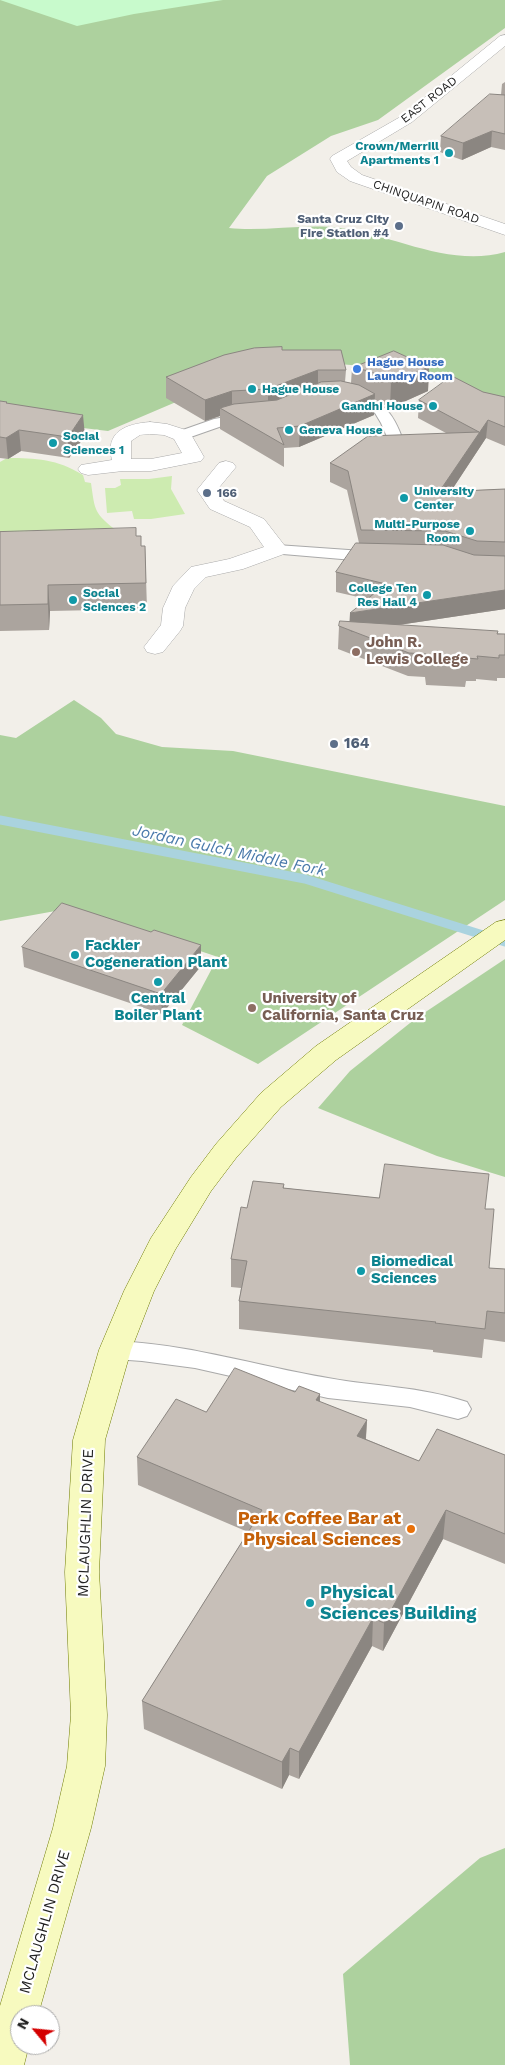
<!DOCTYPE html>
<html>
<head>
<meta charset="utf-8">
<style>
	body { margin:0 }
	#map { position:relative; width:505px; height:2065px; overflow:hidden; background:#f2efe9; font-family:"Work Sans",sans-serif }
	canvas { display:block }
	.north { position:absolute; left:10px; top:2005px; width:50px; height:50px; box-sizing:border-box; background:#fff; border:1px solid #a7a7a7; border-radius:50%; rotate:298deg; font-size:14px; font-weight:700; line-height:20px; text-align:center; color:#222 }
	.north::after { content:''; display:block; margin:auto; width:18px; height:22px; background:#d40000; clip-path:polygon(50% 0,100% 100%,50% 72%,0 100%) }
</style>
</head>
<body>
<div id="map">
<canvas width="505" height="2065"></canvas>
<div class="north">N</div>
</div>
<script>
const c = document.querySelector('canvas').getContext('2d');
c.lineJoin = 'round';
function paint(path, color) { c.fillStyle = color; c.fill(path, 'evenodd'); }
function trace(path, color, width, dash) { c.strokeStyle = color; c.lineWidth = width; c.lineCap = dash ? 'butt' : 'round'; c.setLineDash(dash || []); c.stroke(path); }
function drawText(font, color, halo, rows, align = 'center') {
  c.font = font + ' "Work Sans",sans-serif'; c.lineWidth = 4.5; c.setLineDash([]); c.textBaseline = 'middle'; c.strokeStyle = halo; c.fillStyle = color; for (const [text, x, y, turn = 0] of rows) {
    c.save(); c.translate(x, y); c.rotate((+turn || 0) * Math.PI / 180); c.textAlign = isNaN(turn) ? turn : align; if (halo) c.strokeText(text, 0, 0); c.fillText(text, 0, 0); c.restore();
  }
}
paint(new Path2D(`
	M 7,458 C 36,458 57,459 83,475 L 85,482 L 91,483 C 95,511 94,513 117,531 L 0,532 L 0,462 Z
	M 172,476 L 171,489 L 185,514 L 151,519 L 134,519 L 132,511 L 107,513 L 105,488 L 115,488 L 121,485 L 120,479 L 149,479 Z`), '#cdebb0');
paint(new Path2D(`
	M 0,0 L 505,0 L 505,28 L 378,120 L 331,136 L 267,176 L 229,228 C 264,232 306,223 340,228 C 394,235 450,268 505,252 L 505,401 L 403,369 L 299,361 L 176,402 L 108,431 L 0,418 Z
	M 74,700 L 101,718 L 116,734 L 162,747 L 233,751 L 505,806 L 505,900 L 258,1064 L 182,1025 L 218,957 L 72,908 L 0,921 L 0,735 L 16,738 Z
	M 505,959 L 505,1177 L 437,1156 L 318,1108 L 350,1071 L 415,1019 Z
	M 505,1848 L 505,2065 L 350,2065 L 343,1974 L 480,1858 Z`), '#add19e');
paint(new Path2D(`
	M 0,0 L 223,0 L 134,14 L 77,26 Z`), '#c8facc');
trace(new Path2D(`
	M 0,820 L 305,879 L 505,942`), '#aad3df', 9);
const pedestrian = new Path2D(`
	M 346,393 C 382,400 392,408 404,443 L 401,446 L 391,446 L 381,423 L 375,413 L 362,405 L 341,400 L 339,397 L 341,394 Z
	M 249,413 L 254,415 L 257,418 L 254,421 L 222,426 L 182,440 L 177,438 L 174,435 L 177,432 L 214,419 Z
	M 277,545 L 377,552 L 383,554 L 385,557 L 383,560 L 377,562 L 271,553 L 269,550 L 271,547 Z
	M 115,1341 C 188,1344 257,1366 328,1378 C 377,1387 418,1386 467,1402 L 471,1409 L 467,1416 L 458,1419 L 410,1407 L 328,1398 L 195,1368 L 142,1361 L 115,1359 L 106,1357 L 103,1350 L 106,1343 Z`);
const minor = new Path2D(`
	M 505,35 L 505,46 L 412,122 L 347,161 L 351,167 L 362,175 L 505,224 L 505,235 L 350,181 L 337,172 L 330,159 L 332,156 L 402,116 L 500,36 Z
	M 150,422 L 167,424 L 189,431 L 204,457 L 201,461 L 151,471 L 123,471 L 88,475 L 81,473 L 78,469 L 81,465 L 112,460 C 105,432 125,424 150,422 ZM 150,434 L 164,435 L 174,439 L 182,453 L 151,459 L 131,459 L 131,441 L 140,435 Z
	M 226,461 L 233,463 L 236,467 L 217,490 L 224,501 L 264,519 L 288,550 L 284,554 L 243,569 L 206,577 L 194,589 L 185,608 L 183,626 L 180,631 L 163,652 L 155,654 L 147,652 L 144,647 L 161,625 L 163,608 L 173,586 L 191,567 L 229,559 L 264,547 L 250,527 L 210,509 L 197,490 L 219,463 Z`);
const secondary = new Path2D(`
	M 505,920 L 505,940 L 336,1060 L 281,1107 L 236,1158 L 211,1191 L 175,1250 L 154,1291 L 131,1350 L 105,1440 L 99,1572 L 107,1715 L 105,1766 L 91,1828 L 38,2015 L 20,2015 L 20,2045 L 29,2045 L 24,2065 L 0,2065 L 0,2006 L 53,1828 L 67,1766 L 71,1715 L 65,1572 L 73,1440 L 99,1350 L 124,1291 L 151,1238 L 191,1177 L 216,1144 L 261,1093 L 316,1046 L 496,922 Z`);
trace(pedestrian, '#a9a9a9', 2);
trace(minor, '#a9a9a9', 1);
trace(secondary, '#707d05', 1);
paint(pedestrian, '#fff');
paint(minor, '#fff');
paint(secondary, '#f7fabf');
paint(new Path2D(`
	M 505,82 L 505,150 L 491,147 L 462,160 L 440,152 L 441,136 L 501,95 L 502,84 Z
	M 282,350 L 346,370 L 345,382 L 351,383 L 352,368 L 429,367 L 428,391 L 390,408 L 374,399 L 374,415 L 299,447 L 284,448 L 284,467 L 220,429 L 220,416 L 205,421 L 166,398 L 166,377 Z
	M 483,392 L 505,397 L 505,446 L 486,438 L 451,491 L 505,489 L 505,609 L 398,625 L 505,634 L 505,678 L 497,678 L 497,681 L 476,679 L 476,681 L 466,681 L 465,687 L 426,685 L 425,677 L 408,676 L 338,649 L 339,626 L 349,622 L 367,599 L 336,592 L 336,572 L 359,543 L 347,490 L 330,482 L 330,463 L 446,433 L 418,418 L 419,400 Z
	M 0,401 L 8,404 L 85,436 L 69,458 L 21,451 L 8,459 L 0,458 Z
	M 0,532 L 136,536 L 141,546 L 145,546 L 147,609 L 50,611 L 49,630 L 0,631 Z
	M 22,947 L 201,966 L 162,1014 L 24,967 Z
	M 284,1184 L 284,1188 L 485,1209 L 489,1268 L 505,1269 L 505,1342 L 484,1339 L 482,1358 L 433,1352 L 433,1350 L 239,1329 L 239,1301 L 241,1288 L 231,1287 L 231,1259 L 247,1208 Z
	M 295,1392 L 320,1394 L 320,1402 L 367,1420 L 366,1439 L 419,1461 L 505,1455 L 505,1564 L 443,1539 L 383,1651 L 372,1646 L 299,1779 L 289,1775 L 282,1789 L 144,1729 L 142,1701 L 248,1532 L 138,1485 L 137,1457 L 206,1412 Z`), '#aba49e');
paint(new Path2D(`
	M 492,131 L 491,147 L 462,160 L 463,143 Z
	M 429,367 L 428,391 L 390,408 L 391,383 Z
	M 318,370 L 318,391 L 268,410 L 268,389 Z
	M 232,391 L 232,412 L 220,408 L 220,416 L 205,421 L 205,400 Z
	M 375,394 L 374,415 L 299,447 L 300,426 Z
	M 83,415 L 85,436 L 69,458 L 68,437 Z
	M 488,420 L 486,438 L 438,511 L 439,492 Z
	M 19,430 L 21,451 L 8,459 L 6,438 Z
	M 48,585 L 50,611 L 49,630 L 48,604 Z
	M 505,590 L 505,609 L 352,632 L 349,630 L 350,613 Z
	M 201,945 L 201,966 L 162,1014 L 161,994 Z
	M 320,1394 L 319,1423 L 316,1400 Z
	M 367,1420 L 365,1449 L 357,1436 Z
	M 446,1510 L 443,1539 L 383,1651 L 384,1623 Z
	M 373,1618 L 372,1646 L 299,1779 L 299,1752 Z
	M 290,1748 L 289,1775 L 282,1789 L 282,1762 Z`), '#8b8681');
const building = new Path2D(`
	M 490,94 L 505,95 L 505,134 L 492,131 L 463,143 L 441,136 Z
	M 282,347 L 282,350 L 341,350 L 346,370 L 318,370 L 268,389 L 232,391 L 205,400 L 166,377 L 224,355 L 254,348 Z
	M 394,351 L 429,367 L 391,383 L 370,371 L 352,368 Z
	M 452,376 L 483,392 L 505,397 L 505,427 L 488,420 L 439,492 L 505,489 L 505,542 L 477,541 L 445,531 L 361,530 L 348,471 L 330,463 L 368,436 L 479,432 L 419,400 Z
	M 341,381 L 359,385 L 375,394 L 300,426 L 277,428 L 284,445 L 220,408 L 234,404 L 277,400 L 321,382 Z
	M 0,401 L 7,402 L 6,403 L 83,415 L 68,437 L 19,430 L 6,438 L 0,437 Z
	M 136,528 L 136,536 L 141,536 L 141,546 L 145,546 L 146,583 L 48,585 L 48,604 L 0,605 L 0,532 Z
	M 356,543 L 443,545 L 474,555 L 505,556 L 505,590 L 350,613 L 386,584 L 336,572 Z
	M 340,621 L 498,631 L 497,634 L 505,634 L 505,655 L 499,655 L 499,658 L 477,656 L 478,659 L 467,658 L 467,664 L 427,662 L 426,654 L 409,653 L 339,626 Z
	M 62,903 L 151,932 L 154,930 L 201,945 L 161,994 L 22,947 Z
	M 385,1164 L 489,1174 L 485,1209 L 494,1209 L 489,1268 L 505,1269 L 505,1313 L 487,1311 L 485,1329 L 435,1323 L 436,1322 L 239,1301 L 247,1261 L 231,1259 L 241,1207 L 247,1208 L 253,1181 L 284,1184 L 283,1188 L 379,1198 Z
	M 235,1368 L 295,1392 L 299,1386 L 320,1394 L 316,1400 L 367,1420 L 357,1436 L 419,1461 L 437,1429 L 505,1455 L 505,1534 L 446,1510 L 384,1623 L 373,1618 L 299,1752 L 290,1748 L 282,1762 L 142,1701 L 262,1510 L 137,1457 L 176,1399 L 206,1412 Z`);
paint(building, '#c7bfb8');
trace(building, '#8b8681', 1);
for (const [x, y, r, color] of [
	[449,153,5,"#0f9aa8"],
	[399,226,5,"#5c6f8a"],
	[357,369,5,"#3f7fe0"],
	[252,389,5,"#0f9aa8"],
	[433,406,5,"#0f9aa8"],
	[289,430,5,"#0f9aa8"],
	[53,443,5,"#0f9aa8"],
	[207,493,5,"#5c6f8a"],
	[404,498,5,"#0f9aa8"],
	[470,531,5,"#0f9aa8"],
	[427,595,5,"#0f9aa8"],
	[73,600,5,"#0f9aa8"],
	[356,652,5,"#8d6e63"],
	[334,744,5,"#5c6f8a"],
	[75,955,5,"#0f9aa8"],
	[158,982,5,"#0f9aa8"],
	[252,1008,5,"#8d6e63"],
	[361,1271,5,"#0f9aa8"],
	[411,1529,5,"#e8710a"],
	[310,1603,5,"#0f9aa8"]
]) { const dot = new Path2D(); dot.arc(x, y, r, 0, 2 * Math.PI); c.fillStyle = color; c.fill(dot); trace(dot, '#fff', 2); }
drawText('12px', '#222', '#fff', [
	["EAST ROAD",429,100,-38],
	["CHINQUAPIN ROAD",426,202,19]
]);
drawText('bold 12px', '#0d838f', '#fff', [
	["Crown/Merrill",439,146,"right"],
	["Apartments 1",439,160,"right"],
	["Hague House",262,389],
	["Gandhi House",423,406,"right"],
	["Geneva House",299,430],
	["Social",63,436],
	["Sciences 1",63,450],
	["University",414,491],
	["Center",414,505],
	["Multi-Purpose",460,524,"right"],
	["Room",460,538,"right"],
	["College Ten",417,588,"right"],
	["Res Hall 4",417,602,"right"],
	["Social",83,593],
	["Sciences 2",83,607]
], 'left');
drawText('bold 12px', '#4e5e75', '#fff', [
	["Santa Cruz City",389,219],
	["Fire Station #4",389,233],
	["166",217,493,"left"]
], 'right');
drawText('bold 12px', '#366cbe', '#fff', [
	["Hague House",367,362],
	["Laundry Room",367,376]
], 'left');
drawText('bold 15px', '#785e54', '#fff', [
	["John R.",366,643],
	["Lewis College",366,660],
	["University of",262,999],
	["California, Santa Cruz",262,1016]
], 'left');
drawText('bold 15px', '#4e5e75', '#fff', [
	["164",344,744]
], 'left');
drawText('bold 15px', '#0d838f', '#fff', [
	["Fackler",85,946],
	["Cogeneration Plant",85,963],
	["Central",158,999,"center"],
	["Boiler Plant",158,1016,"center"],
	["Biomedical",371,1262],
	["Sciences",371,1279]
], 'left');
drawText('15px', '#222', '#fff', [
	["MCLAUGHLIN DRIVE",86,1523,-88],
	["MCLAUGHLIN DRIVE",45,1922,-74]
]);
drawText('italic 16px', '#4a7aab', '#fff', [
	["Jordan Gulch Middle Fork",229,851,12]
]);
drawText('bold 18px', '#c56008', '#fff', [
	["Perk Coffee Bar at",401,1519],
	["Physical Sciences",401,1540]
], 'right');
drawText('bold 18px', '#0d838f', '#fff', [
	["Physical",320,1593],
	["Sciences Building",320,1614]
], 'left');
</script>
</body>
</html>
